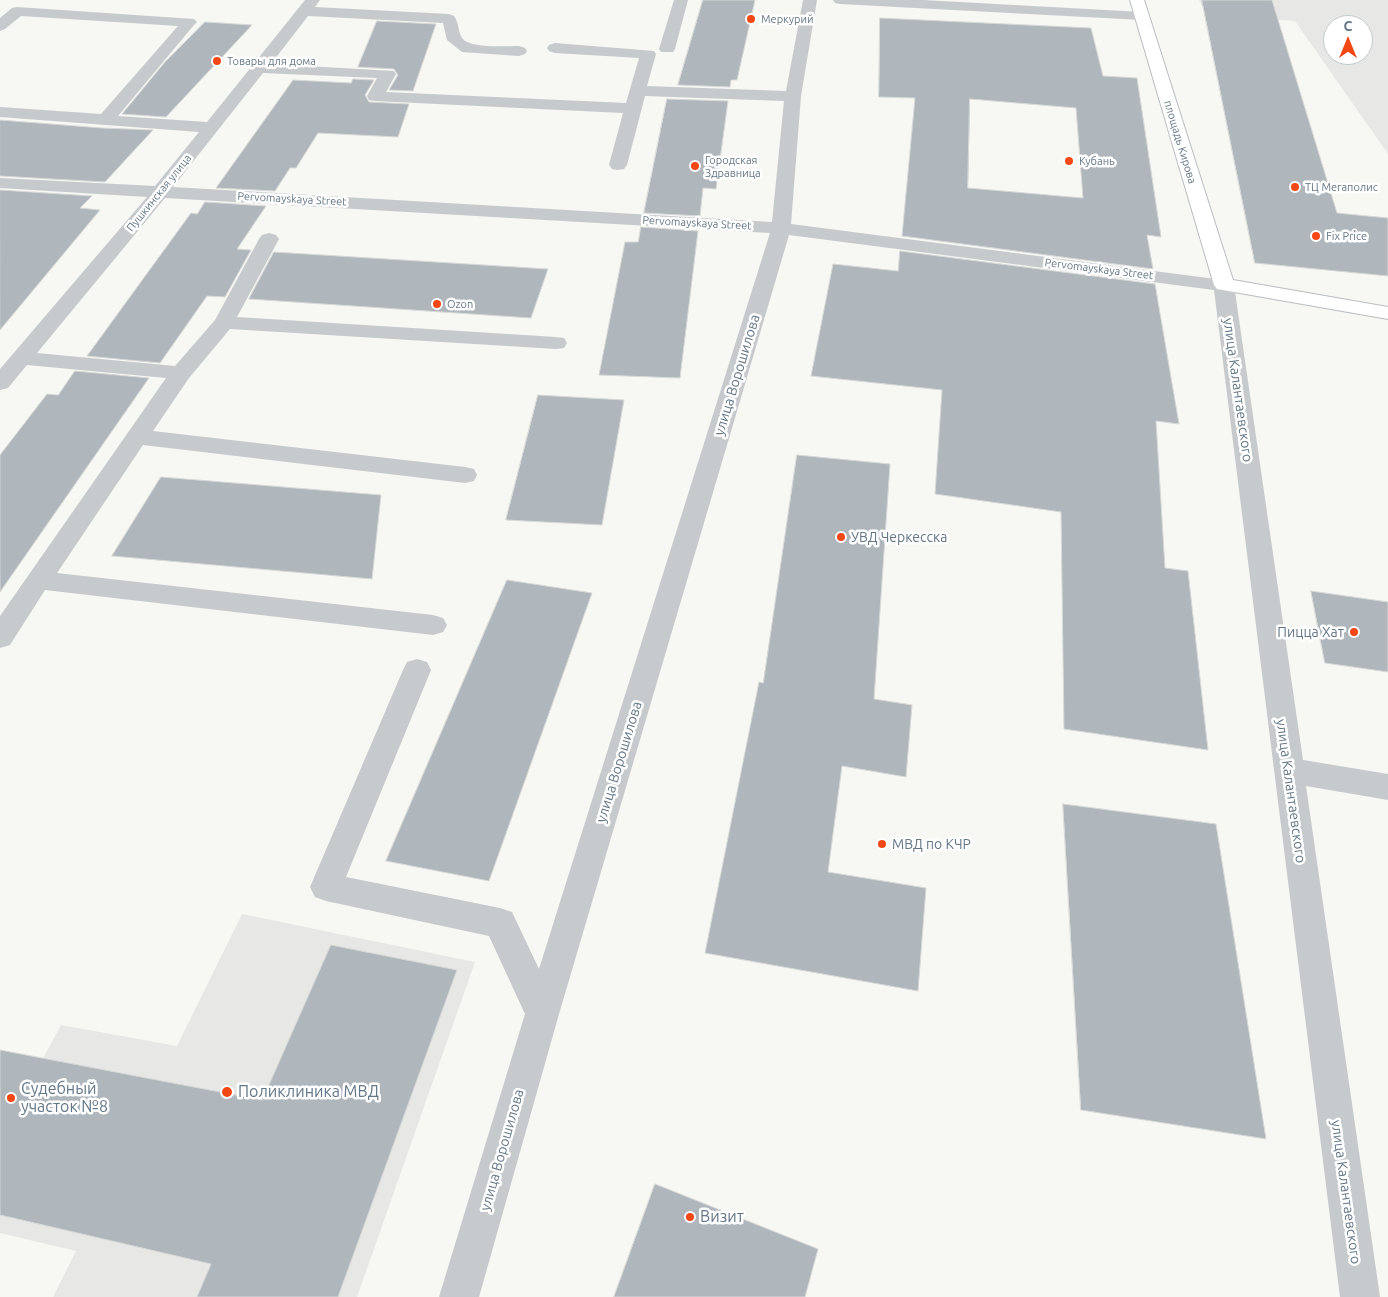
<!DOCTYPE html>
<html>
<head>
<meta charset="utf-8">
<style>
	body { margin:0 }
	#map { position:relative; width:1388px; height:1297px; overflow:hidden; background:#f7f7f3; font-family:Ubuntu,sans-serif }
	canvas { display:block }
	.north { position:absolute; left:1323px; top:15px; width:50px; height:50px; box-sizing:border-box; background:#fff; border:1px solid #c1c9cf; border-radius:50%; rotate:0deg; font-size:14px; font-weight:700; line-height:20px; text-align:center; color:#637787 }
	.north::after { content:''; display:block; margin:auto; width:18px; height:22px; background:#f44716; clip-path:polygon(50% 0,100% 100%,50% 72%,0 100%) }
</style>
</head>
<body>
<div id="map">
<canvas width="1388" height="1297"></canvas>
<div class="north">С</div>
</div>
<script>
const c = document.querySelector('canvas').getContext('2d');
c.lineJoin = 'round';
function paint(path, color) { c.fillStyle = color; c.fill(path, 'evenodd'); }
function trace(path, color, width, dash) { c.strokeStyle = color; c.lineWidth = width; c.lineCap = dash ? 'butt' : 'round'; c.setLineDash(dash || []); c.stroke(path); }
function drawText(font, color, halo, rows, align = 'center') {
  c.font = font + ' Ubuntu,sans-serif'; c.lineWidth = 5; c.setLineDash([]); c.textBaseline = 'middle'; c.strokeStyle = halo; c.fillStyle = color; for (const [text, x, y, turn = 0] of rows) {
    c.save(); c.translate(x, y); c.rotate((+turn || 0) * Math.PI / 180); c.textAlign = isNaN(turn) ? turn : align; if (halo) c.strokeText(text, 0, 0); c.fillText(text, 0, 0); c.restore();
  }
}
paint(new Path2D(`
	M 1199,0 L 1388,0 L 1388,154 L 1295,21 L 1206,15 ZM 1333,25 L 1363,25 L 1363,55 L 1333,55 Z
	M 242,914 L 475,962 L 357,1297 L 53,1297 L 76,1251 L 0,1233 L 0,1138 L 61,1025 L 177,1046 Z`), '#e7e8e6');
const building = new Path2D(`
	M 703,0 L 755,0 L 737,80 L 731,80 L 730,87 L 678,85 Z
	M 1202,0 L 1272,0 L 1337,213 L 1388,218 L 1388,276 L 1255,263 Z
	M 880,18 L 1091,28 L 1103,76 L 1137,78 L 1161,237 L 1147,235 L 1153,269 L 902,236 L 915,98 L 879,97 ZM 970,99 L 1076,108 L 1083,198 L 968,188 Z
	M 377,21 L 436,24 L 413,91 L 389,90 L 398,75 L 394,69 L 358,67 Z
	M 205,22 L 252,25 L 166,117 L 122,114 L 165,62 Z
	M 353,79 L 374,80 L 365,95 L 369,102 L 409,104 L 398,137 L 318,133 L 296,168 L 290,168 L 275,191 L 216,188 L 293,80 L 351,83 Z
	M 667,99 L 728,101 L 716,189 L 703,188 L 700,216 L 644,213 Z
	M 0,120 L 102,128 L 153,130 L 105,182 L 0,176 Z
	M 0,190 L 92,196 L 80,208 L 100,210 L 0,330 Z
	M 205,202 L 266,206 L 237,249 L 251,250 L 225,297 L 207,296 L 160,363 L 87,356 L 191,213 L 197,214 Z
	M 641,227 L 698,231 L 680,378 L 599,375 L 625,242 L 638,242 Z
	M 900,251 L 1155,284 L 1179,424 L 1156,421 L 1165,568 L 1188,571 L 1208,750 L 1064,729 L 1061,512 L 935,494 L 942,390 L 811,376 L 833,264 L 898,271 Z
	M 274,252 L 548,269 L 531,318 L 249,299 Z
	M 75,371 L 149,378 L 0,592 L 0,455 L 47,394 L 58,395 Z
	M 538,395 L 624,400 L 602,525 L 506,520 Z
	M 797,455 L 890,464 L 874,699 L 912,705 L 906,777 L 842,766 L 828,872 L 926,888 L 918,991 L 705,953 L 759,682 L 763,683 Z
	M 161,477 L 381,495 L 372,579 L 112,556 Z
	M 507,580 L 592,593 L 489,881 L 386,861 Z
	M 1311,591 L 1388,602 L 1388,672 L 1325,663 Z
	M 1063,804 L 1216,824 L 1266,1139 L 1081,1110 Z
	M 331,945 L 457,970 L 338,1297 L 197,1297 L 211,1264 L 0,1215 L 0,1050 L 262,1100 Z
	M 655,1184 L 818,1249 L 805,1297 L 614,1297 Z`);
paint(building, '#afb7bd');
trace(building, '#d8d8d6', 1);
const major = new Path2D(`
	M 1130,0 L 1144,0 L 1233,280 L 1388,307 L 1388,319 L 1217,289 L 1214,285 Z`);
trace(major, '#b9bdc1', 2);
paint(new Path2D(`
	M 305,0 L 320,0 L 315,7 L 449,14 L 454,16 C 459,22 458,32 462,38 C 470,49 506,46 519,46 L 525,48 L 527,51 L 525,54 L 519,56 L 462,52 L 447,40 L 443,23 L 308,16 L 271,64 L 394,71 L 396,74 L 386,92 L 626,103 L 639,58 L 555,53 L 549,51 L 547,48 L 549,45 L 555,43 L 654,51 L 656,54 L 647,86 L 786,91 L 803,0 L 817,0 L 801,96 L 791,224 L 1231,281 L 1234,285 L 1303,760 L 1388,774 L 1388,800 L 1306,786 L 1380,1297 L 1340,1297 L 1214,290 L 789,235 L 559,1014 L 479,1297 L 439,1297 L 525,1014 L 489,936 L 326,901 L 315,897 L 310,887 L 403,670 L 407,662 L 417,659 L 427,662 L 431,670 L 346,877 L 500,908 L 512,912 L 539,969 L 770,233 L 165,198 L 37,353 L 175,366 L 215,320 L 259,239 L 262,235 L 269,233 L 276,235 L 279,239 L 237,317 L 556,337 L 564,338 L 567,343 L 564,348 L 556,349 L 230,329 L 189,378 L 153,431 L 465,467 L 474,469 L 477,475 L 474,481 L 465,483 L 143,445 L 57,573 L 433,615 L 443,618 L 447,625 L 443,632 L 433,635 L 45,590 L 10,645 L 0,648 L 0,616 L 166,378 L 27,365 L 8,388 L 0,390 L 0,369 L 147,197 L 0,188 L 0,178 L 155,186 L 199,132 L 0,117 L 0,107 L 101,114 L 178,26 L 21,16 L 5,29 L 0,31 L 0,18 L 12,8 L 17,7 L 194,19 L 197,22 L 194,25 L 118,116 L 207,122 ZM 263,73 L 377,78 L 367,96 L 369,100 L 375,101 L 623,113 L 609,165 L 612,169 L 618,170 L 624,169 L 627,165 L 645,96 L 784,101 L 772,222 L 173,187 Z
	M 674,0 L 688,0 L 675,49 L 673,52 L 661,52 L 659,49 Z
	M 833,0 L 923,0 L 1142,12 L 1147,13 L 1149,16 L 1147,19 L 1142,20 L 840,4 L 835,3 Z`), '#c6cacd');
paint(major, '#fff');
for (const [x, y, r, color] of [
	[751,19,5,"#f44716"],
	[217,61,5,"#f44716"],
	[1069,161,5,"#f44716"],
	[695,166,5,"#f44716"],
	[1295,187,5,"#f44716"],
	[1316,236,5,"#f44716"],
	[437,304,5,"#f44716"],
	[841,537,5,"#f44716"],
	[1354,632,5,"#f44716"],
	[882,844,5,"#f44716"],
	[227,1092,6,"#f44716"],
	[11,1098,5,"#f44716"],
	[690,1217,5,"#f44716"]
]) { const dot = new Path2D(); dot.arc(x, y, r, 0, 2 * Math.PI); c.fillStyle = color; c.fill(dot); trace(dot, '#fff', 2); }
drawText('11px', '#637787', '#fff', [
	["Меркурий",761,19],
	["Товары для дома",227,61],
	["Городская",705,160],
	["Здравница",705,173],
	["Кубань",1079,161],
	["ТЦ Мегаполис",1305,187],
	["Fix Price",1326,236],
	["Ozon",447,304]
], 'left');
drawText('11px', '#637787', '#fff', [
	["площадь Кирова",1180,142,73],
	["Пушкинская улица",159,193,-51],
	["Pervomayskaya Street",292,199,3],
	["Pervomayskaya Street",697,223,3],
	["Pervomayskaya Street",1099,269,7]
]);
drawText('14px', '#637787', '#fff', [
	["улица Ворошилова",737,375,-73],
	["улица Калантаевского",1238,390,82],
	["улица Ворошилова",619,762,-73],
	["улица Калантаевского",1291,791,82],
	["улица Ворошилова",502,1150,-74],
	["улица Калантаевского",1346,1192,82]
]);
drawText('14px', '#637787', '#fff', [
	["УВД Черкесска",851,537],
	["Пицца Хат",1344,632,"right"],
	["МВД по КЧР",892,844]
], 'left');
drawText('16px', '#637787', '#fff', [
	["Судебный",21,1089],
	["участок №8",21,1107],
	["Поликлиника МВД",238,1092],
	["Визит",700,1217]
], 'left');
</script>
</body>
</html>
